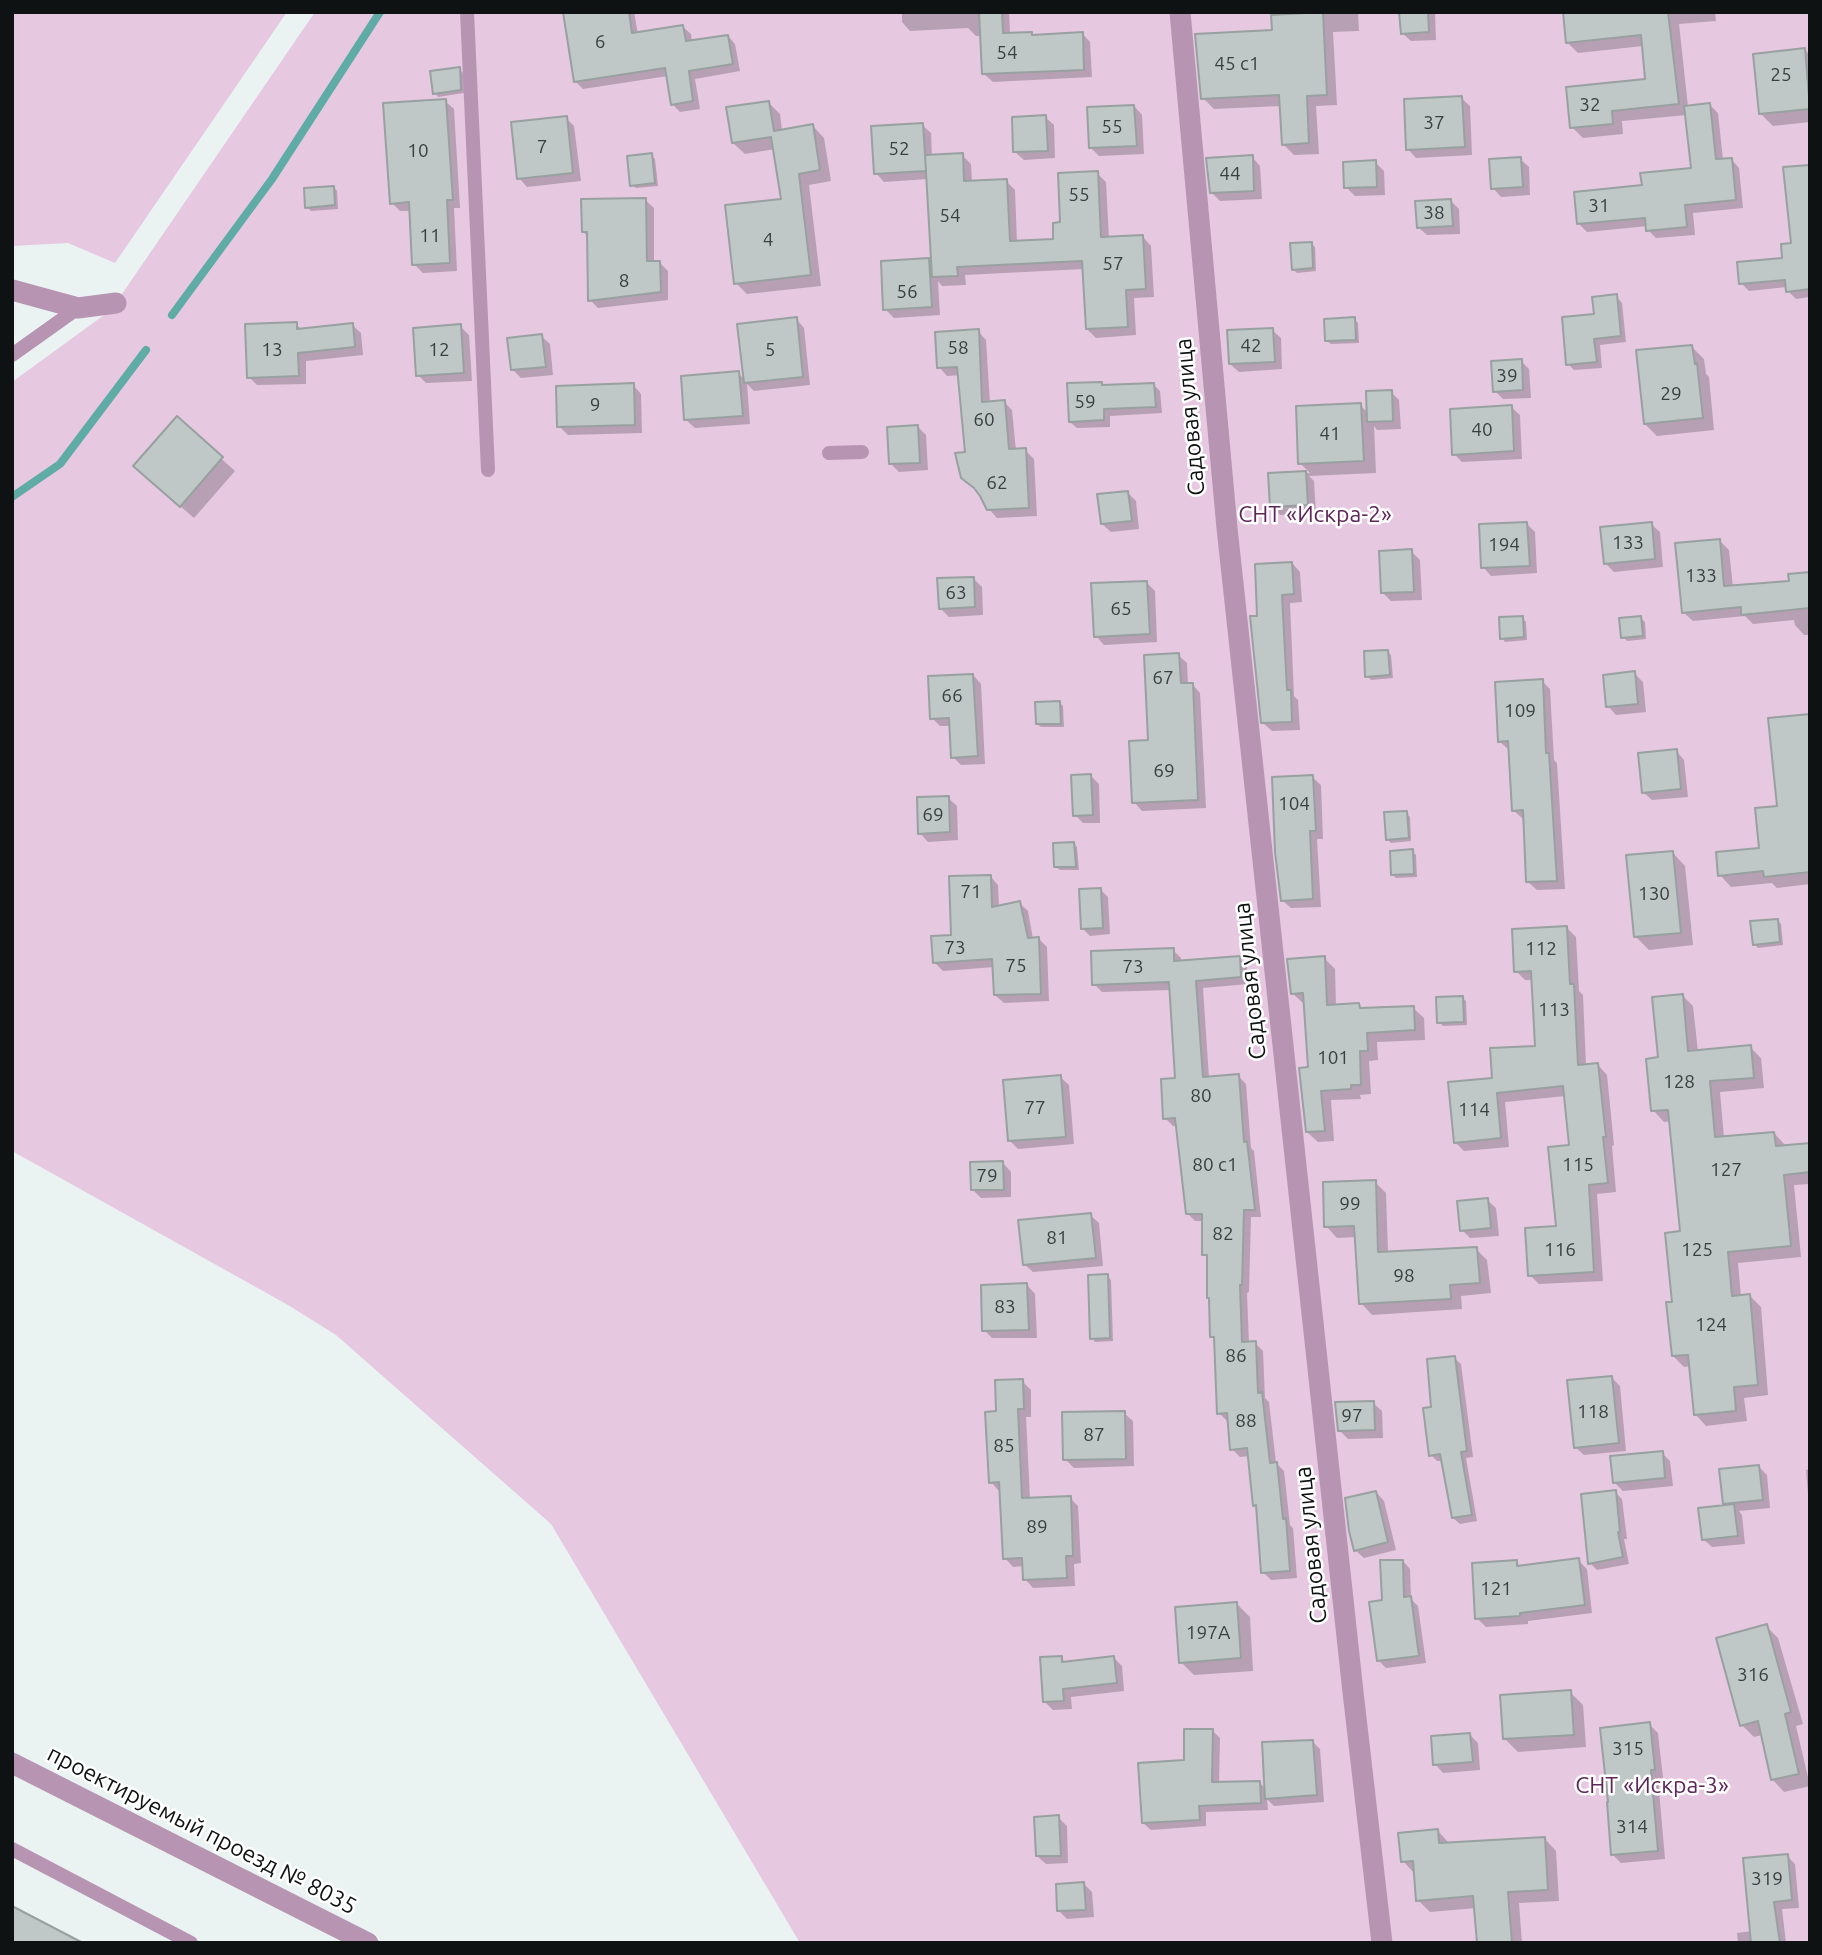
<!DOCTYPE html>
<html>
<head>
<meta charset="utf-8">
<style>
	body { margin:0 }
	#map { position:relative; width:1822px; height:1955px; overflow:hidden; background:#eaf3f2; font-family:Ubuntu,sans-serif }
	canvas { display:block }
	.frame { position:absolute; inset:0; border:14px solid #0f1212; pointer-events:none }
</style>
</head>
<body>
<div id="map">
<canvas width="1822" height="1955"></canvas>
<div class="frame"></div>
</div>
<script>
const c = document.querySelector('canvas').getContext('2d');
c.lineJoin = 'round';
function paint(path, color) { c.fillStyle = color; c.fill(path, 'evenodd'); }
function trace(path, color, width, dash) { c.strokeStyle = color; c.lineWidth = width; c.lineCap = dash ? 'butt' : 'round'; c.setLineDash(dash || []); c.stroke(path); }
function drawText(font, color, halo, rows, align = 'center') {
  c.font = font + ' Ubuntu,sans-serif'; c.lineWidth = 5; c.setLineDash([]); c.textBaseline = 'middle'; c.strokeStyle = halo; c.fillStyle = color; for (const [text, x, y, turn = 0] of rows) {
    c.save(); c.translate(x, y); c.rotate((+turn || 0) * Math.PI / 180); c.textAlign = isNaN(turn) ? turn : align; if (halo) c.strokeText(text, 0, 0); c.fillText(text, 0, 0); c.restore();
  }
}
paint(new Path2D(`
	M 12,12 L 287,12 L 115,263 L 68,243 L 12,246 Z
	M 315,12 L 1810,12 L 1810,1943 L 800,1943 L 551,1524 L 336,1335 L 288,1305 L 12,1151 L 12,382 L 111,310 Z`), '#e6c8e1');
paint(new Path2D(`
	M 564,12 L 634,12 L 638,34 L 683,27 L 691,34 L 692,42 L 728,36 L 735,44 L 740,71 L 695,79 L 700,109 L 680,112 L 672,104 L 668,76 L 583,89 L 575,81 Z
	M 902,12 L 1009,12 L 1010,34 L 1031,33 L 1034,36 L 1082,33 L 1090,42 L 1092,77 L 993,82 L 984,74 L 982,36 L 976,36 L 968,28 L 910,31 L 902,22 Z
	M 1307,12 L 1358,12 L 1359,31 L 1333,32 L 1337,105 L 1316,106 L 1319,154 L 1294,155 L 1283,144 L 1281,106 L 1214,109 L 1203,98 L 1307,15 Z
	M 1401,12 L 1435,12 L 1436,40 L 1411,41 L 1402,33 Z
	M 1565,12 L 1715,12 L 1716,21 L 1679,24 L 1688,107 L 1710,105 L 1718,113 L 1723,160 L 1731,159 L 1739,168 L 1743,208 L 1693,213 L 1695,235 L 1656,238 L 1648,230 L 1648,226 L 1587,232 L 1579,224 L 1643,186 L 1692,170 L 1687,115 L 1622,121 L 1623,134 L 1583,138 L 1572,127 L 1647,81 L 1643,46 L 1578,53 L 1567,42 Z
	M 1805,50 L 1810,55 L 1810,122 L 1773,126 L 1760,113 Z
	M 459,69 L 463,73 L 464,93 L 438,97 L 435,93 Z
	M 1461,98 L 1470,106 L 1472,155 L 1416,158 L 1408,149 Z
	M 445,101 L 454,109 L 460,208 L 454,208 L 457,271 L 423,273 L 414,264 L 411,211 L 400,211 L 392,203 Z
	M 768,102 L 780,114 L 782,131 L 813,126 L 824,138 L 831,181 L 809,185 L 821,286 L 747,294 L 736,283 L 783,200 L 775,149 L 745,154 L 733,143 Z
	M 1134,106 L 1142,115 L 1144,154 L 1099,156 L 1091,148 Z
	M 1045,117 L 1054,125 L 1055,158 L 1024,160 L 1015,152 Z
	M 566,118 L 574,126 L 581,181 L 527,187 L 519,178 Z
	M 922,125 L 931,133 L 932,156 L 962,155 L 971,164 L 972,182 L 1006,181 L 1015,190 L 1017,243 L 1055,241 L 1062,224 L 1097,173 L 1106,182 L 1109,239 L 1143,237 L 1151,246 L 1154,297 L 1134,298 L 1136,335 L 1096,338 L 1087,329 L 1084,269 L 965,275 L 966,285 L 942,286 L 938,281 L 940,315 L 894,318 L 885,309 L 929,260 L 933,264 L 928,179 L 884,182 L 876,173 Z
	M 651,155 L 655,159 L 658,186 L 636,188 L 632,185 Z
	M 1252,157 L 1260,166 L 1262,199 L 1220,201 L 1211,192 Z
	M 1520,159 L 1529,167 L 1530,195 L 1501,197 L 1493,188 Z
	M 1375,162 L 1384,171 L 1385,195 L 1355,196 L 1346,187 Z
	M 1810,167 L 1810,297 L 1796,299 L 1788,291 L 1787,287 L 1749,291 L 1741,283 L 1784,259 L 1793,245 Z
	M 333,187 L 337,191 L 338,209 L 311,211 L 307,207 Z
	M 645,200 L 654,208 L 654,263 L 659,262 L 668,271 L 668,300 L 598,308 L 590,300 L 589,237 L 583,232 Z
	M 1451,201 L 1459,209 L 1460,234 L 1427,235 L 1418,227 Z
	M 1311,244 L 1315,247 L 1316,271 L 1297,273 L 1293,269 Z
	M 1616,296 L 1622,303 L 1626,342 L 1600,345 L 1602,368 L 1574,370 L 1568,364 Z
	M 796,319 L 804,328 L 810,385 L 754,391 L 747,384 L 750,424 L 695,428 L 686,420 L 738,373 L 745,380 Z
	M 1354,319 L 1358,323 L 1359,343 L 1331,344 L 1327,341 Z
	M 296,324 L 302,330 L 352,325 L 361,333 L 363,355 L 306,361 L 306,384 L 257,385 L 249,377 Z
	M 460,326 L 469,335 L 472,381 L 426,383 L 418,375 Z
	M 1272,330 L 1281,338 L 1282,369 L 1239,372 L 1230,364 Z
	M 978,331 L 986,340 L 990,403 L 1004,402 L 1012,410 L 1016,451 L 1025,450 L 1034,459 L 1037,516 L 997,518 L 989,509 L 967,454 L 960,375 L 947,376 L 939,367 Z
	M 541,336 L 550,344 L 553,375 L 521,378 L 513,370 Z
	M 1692,347 L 1704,359 L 1706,374 L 1709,377 L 1714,430 L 1657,436 L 1645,424 Z
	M 1521,361 L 1529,369 L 1531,398 L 1503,399 L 1495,391 Z
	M 1102,383 L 1105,387 L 1154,385 L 1160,391 L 1162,413 L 1110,416 L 1110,427 L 1077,428 L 1070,422 Z
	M 633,385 L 641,394 L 642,433 L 568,435 L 559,426 Z
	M 1391,392 L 1399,400 L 1401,429 L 1377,430 L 1374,426 L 1376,473 L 1309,476 L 1314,481 L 1316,513 L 1280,515 L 1272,506 L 1270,474 L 1310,473 L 1300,463 L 1360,405 L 1368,413 Z
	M 1511,407 L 1520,415 L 1522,459 L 1462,462 L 1454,454 Z
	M 177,419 L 235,471 L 194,518 L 149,479 Z
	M 918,427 L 926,435 L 928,470 L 899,472 L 891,464 Z
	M 1128,493 L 1136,501 L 1139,529 L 1111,532 L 1102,524 Z
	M 1527,524 L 1535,532 L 1537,573 L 1491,576 L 1483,567 Z
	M 1651,524 L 1660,532 L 1663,567 L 1614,572 L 1606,564 Z
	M 1719,540 L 1729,550 L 1733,587 L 1790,583 L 1810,574 L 1810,635 L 1804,635 L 1795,625 L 1794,620 L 1753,624 L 1745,616 L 1693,621 L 1683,612 Z
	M 1411,551 L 1420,560 L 1422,600 L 1391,601 L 1382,592 Z
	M 1292,563 L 1300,572 L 1302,602 L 1290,603 L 1294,696 L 1298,700 L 1300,730 L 1272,731 L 1263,723 L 1259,617 Z
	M 973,578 L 982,587 L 983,615 L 949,617 L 940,608 Z
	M 1146,582 L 1155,591 L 1157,642 L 1104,645 L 1096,636 Z
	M 1522,618 L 1526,622 L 1527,640 L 1505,642 L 1502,638 Z
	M 1641,618 L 1645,622 L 1646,639 L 1627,641 L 1623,637 Z
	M 1387,652 L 1391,655 L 1393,678 L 1371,680 L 1367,676 Z
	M 1178,655 L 1187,663 L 1188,684 L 1192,684 L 1200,693 L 1206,808 L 1142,811 L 1134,802 L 1150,742 Z
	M 1634,673 L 1643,682 L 1646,712 L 1616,715 L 1608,706 Z
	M 973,675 L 981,684 L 985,764 L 961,765 L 953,757 L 951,726 L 940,726 L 932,718 Z
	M 1542,681 L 1550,689 L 1554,760 L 1557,763 L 1565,889 L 1537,890 L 1528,882 L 1525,818 L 1522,818 L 1513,810 L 1510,749 L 1508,749 L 1499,741 Z
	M 1059,702 L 1063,706 L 1064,727 L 1041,727 L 1037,724 Z
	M 1810,716 L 1810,884 L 1777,888 L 1772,883 L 1731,887 L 1720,875 L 1761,849 L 1779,807 Z
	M 1676,751 L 1684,760 L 1688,797 L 1652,800 L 1643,792 Z
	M 1090,775 L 1099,784 L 1100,823 L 1083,823 L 1075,815 Z
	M 1312,777 L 1321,785 L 1323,839 L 1317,839 L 1321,907 L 1291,908 L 1282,900 Z
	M 948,798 L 957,806 L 958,840 L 928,842 L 920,833 Z
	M 1406,813 L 1410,817 L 1411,841 L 1391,843 L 1387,839 Z
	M 1074,844 L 1077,847 L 1079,870 L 1060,870 L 1056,867 Z
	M 1412,851 L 1416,855 L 1417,877 L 1396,878 L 1393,875 Z
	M 1672,852 L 1685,866 L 1693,945 L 1649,950 L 1636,937 Z
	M 990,876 L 998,885 L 999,907 L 1019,903 L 1028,911 L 1033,939 L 1039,939 L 1047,947 L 1049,1001 L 1004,1003 L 995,995 L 994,967 L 943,971 L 935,963 Z
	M 1101,890 L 1108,897 L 1110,934 L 1090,936 L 1082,928 Z
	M 1777,920 L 1781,924 L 1783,945 L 1758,948 L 1754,944 Z
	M 1567,928 L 1576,937 L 1579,991 L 1583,995 L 1586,1066 L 1598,1065 L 1607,1075 L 1614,1145 L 1612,1146 L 1616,1192 L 1597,1194 L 1603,1281 L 1539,1284 L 1530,1275 L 1558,1228 L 1571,1147 L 1566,1096 L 1505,1102 L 1509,1147 L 1464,1151 L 1455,1142 L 1494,1080 L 1537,1047 L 1534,980 L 1525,980 L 1516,971 Z
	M 1173,950 L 1181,958 L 1181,962 L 1239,958 L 1247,966 L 1248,984 L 1203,988 L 1209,1078 L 1238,1076 L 1246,1084 L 1251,1148 L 1254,1151 L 1261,1217 L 1251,1217 L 1249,1292 L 1247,1293 L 1249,1343 L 1255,1343 L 1263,1351 L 1265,1398 L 1269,1402 L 1276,1463 L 1284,1471 L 1290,1525 L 1293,1528 L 1297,1578 L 1271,1580 L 1263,1572 L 1258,1508 L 1255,1505 L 1250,1456 L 1240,1457 L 1232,1449 L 1229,1420 L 1227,1421 L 1219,1413 L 1215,1340 L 1212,1337 L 1209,1259 L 1204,1254 L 1204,1221 L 1195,1221 L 1187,1213 L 1178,1126 L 1173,1126 L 1165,1118 L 1177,1080 L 1171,990 L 1102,992 L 1094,984 Z
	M 1324,958 L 1335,969 L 1336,1006 L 1359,1005 L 1364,1010 L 1413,1008 L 1424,1018 L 1425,1040 L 1377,1042 L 1378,1060 L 1369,1061 L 1371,1094 L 1360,1095 L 1361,1099 L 1331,1100 L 1334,1141 L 1318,1142 L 1307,1132 L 1309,1069 L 1306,1003 L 1303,1003 L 1292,993 Z
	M 1682,995 L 1693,1006 L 1698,1052 L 1750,1047 L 1761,1058 L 1764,1088 L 1720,1092 L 1724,1138 L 1774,1133 L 1785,1145 L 1785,1147 L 1810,1145 L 1810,1184 L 1794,1185 L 1801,1257 L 1738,1263 L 1741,1297 L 1750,1296 L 1761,1307 L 1768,1395 L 1744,1398 L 1747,1421 L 1706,1426 L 1695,1414 L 1691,1366 L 1684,1367 L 1673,1356 L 1674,1304 L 1682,1233 L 1671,1121 L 1664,1122 L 1653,1110 L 1660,1059 Z
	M 1462,998 L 1466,1001 L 1467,1025 L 1443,1026 L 1439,1022 Z
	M 1060,1077 L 1069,1085 L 1074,1144 L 1018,1149 L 1010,1141 Z
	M 1003,1163 L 1011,1172 L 1011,1197 L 981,1198 L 972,1189 Z
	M 1375,1182 L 1386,1193 L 1388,1253 L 1476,1249 L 1487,1260 L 1491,1293 L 1461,1296 L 1462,1309 L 1372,1315 L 1361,1303 L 1357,1237 L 1337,1238 L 1326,1226 Z
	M 1487,1200 L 1496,1208 L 1499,1236 L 1470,1238 L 1462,1230 Z
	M 1090,1215 L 1099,1223 L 1103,1266 L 1033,1272 L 1024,1264 Z
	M 1107,1276 L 1111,1280 L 1113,1341 L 1095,1342 L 1092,1338 Z
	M 1027,1285 L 1035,1294 L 1037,1338 L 992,1338 L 984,1330 Z
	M 1454,1358 L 1461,1364 L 1473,1457 L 1466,1458 L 1477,1521 L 1460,1524 L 1453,1518 L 1443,1461 L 1437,1461 L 1431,1455 L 1433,1409 Z
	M 1612,1378 L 1620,1386 L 1626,1451 L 1584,1455 L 1575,1447 Z
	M 1022,1381 L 1031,1390 L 1031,1417 L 1026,1417 L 1030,1499 L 1070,1498 L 1078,1506 L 1081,1563 L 1074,1564 L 1075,1586 L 1033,1588 L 1025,1579 L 1024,1566 L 1013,1567 L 1005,1558 L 1001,1491 L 999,1491 L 991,1482 L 997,1413 Z
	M 1373,1403 L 1382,1411 L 1383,1438 L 1348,1439 L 1340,1431 Z
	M 1124,1413 L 1133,1421 L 1134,1466 L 1074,1468 L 1065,1459 Z
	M 1662,1453 L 1670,1461 L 1673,1486 L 1623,1491 L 1614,1482 Z
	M 1759,1467 L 1767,1475 L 1770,1508 L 1739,1511 L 1742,1515 L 1745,1544 L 1712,1547 L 1703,1539 L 1728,1507 L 1724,1503 Z
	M 1810,1469 L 1810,1496 L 1808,1494 L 1806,1470 Z
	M 1376,1492 L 1384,1501 L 1396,1550 L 1364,1558 L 1355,1550 Z
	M 1615,1492 L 1622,1499 L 1627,1539 L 1624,1539 L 1629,1564 L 1597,1570 L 1590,1563 Z
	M 1578,1560 L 1587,1569 L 1592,1613 L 1528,1621 L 1528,1624 L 1486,1627 L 1477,1618 L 1516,1562 L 1521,1567 Z
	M 1403,1561 L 1410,1569 L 1411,1599 L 1418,1606 L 1426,1663 L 1386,1668 L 1379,1661 L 1384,1601 Z
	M 1237,1604 L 1250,1617 L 1253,1671 L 1194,1675 L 1181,1662 Z
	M 1766,1626 L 1778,1638 L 1803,1724 L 1796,1726 L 1810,1786 L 1784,1792 L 1772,1779 L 1762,1735 L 1754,1737 L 1742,1725 Z
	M 1113,1657 L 1122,1666 L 1124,1691 L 1071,1697 L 1072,1709 L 1053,1710 L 1044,1701 L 1061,1658 L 1066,1663 Z
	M 1570,1692 L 1583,1705 L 1586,1747 L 1518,1752 L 1504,1738 Z
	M 1649,1724 L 1658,1733 L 1663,1778 L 1658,1778 L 1665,1859 L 1621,1863 L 1612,1854 Z
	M 1213,1731 L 1220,1738 L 1219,1784 L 1260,1783 L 1266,1789 L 1312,1741 L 1320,1749 L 1324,1802 L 1274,1806 L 1267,1799 L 1268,1810 L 1206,1812 L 1206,1826 L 1151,1830 L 1143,1823 L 1185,1762 Z
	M 1470,1735 L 1478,1743 L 1480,1770 L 1443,1773 L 1435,1764 Z
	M 1058,1817 L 1067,1826 L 1068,1863 L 1046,1864 L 1037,1856 Z
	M 1438,1831 L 1449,1843 L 1545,1839 L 1556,1851 L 1559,1901 L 1519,1903 L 1522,1943 L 1479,1943 L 1476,1908 L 1430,1912 L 1418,1900 L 1414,1873 L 1403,1861 Z
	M 1787,1856 L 1795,1864 L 1799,1908 L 1782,1909 L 1786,1943 L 1738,1943 L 1737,1933 L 1752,1931 Z
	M 1084,1884 L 1092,1892 L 1094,1917 L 1067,1919 L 1059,1911 Z`), '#0003');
trace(new Path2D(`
	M 172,315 L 272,179 L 380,12
	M 12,497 L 60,464 L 146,350`), '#5faba6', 8);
const building = new Path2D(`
	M 563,12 L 629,12 L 632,33 L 683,25 L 686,41 L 728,35 L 733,64 L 689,71 L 693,101 L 671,105 L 665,68 L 574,82 Z
	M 979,12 L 1002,12 L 1003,33 L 1032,32 L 1032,35 L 1083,32 L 1084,70 L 982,74 Z
	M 1323,12 L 1327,95 L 1307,96 L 1309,143 L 1282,145 L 1279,95 L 1201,99 L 1195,34 L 1272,30 L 1271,15 Z
	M 1399,12 L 1428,12 L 1429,32 L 1401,34 Z
	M 1563,12 L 1668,12 L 1679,104 L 1612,111 L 1613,124 L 1570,128 L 1566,87 L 1645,79 L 1641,35 L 1566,43 Z
	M 1805,48 L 1810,109 L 1759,114 L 1753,54 Z
	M 460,67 L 461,90 L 433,94 L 430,71 Z
	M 1462,96 L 1465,147 L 1406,150 L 1404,99 Z
	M 446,99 L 453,200 L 447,200 L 450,263 L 412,265 L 409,202 L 390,204 L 383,103 Z
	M 769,101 L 774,131 L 813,124 L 820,170 L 799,174 L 811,275 L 734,284 L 725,205 L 781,199 L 771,137 L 732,143 L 726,107 Z
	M 1710,103 L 1716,159 L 1732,158 L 1736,200 L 1685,205 L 1687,227 L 1646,231 L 1645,218 L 1577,224 L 1574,192 L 1642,185 L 1640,173 L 1691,168 L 1684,106 Z
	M 1134,105 L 1137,146 L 1089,148 L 1087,107 Z
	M 1046,115 L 1048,151 L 1013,152 L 1012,117 Z
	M 567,116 L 573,173 L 517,179 L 511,122 Z
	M 923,123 L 926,171 L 874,174 L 871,126 Z
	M 652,153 L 655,183 L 630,186 L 627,156 Z
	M 963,153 L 964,181 L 1007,179 L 1010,241 L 1053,239 L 1053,223 L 1060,222 L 1058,173 L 1098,171 L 1101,237 L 1143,235 L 1146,289 L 1126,290 L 1128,327 L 1086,329 L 1082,261 L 957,267 L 958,276 L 932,277 L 925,155 Z
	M 1253,155 L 1254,191 L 1210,193 L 1206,158 Z
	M 1521,157 L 1523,187 L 1491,189 L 1489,159 Z
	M 1376,160 L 1377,187 L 1344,188 L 1343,162 Z
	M 1810,165 L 1810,289 L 1786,292 L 1785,280 L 1739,284 L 1737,262 L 1782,258 L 1781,244 L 1791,243 L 1783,167 Z
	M 334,186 L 335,205 L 305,208 L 304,188 Z
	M 646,198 L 647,261 L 660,261 L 661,292 L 588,301 L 587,232 L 582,232 L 581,199 Z
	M 1451,199 L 1453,226 L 1417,228 L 1415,201 Z
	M 1312,242 L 1313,268 L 1292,270 L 1290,243 Z
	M 929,258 L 932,307 L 883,310 L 881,261 Z
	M 1617,294 L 1621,336 L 1594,339 L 1597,362 L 1566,365 L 1562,317 L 1594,314 L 1592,297 Z
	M 797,317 L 803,377 L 744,383 L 737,324 Z
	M 1355,317 L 1356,340 L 1325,341 L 1324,319 Z
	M 297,322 L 297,329 L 353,323 L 355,347 L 298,353 L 299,376 L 247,378 L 245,324 Z
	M 461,324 L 464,373 L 416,376 L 413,328 Z
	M 1273,328 L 1275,362 L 1229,364 L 1227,330 Z
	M 979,329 L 982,402 L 1005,400 L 1009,449 L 1026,448 L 1029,508 L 987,510 L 980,496 L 974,488 L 961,478 L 955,453 L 965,452 L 957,367 L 937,368 L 935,332 Z
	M 542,334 L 546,367 L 511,370 L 507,338 Z
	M 1692,345 L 1695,364 L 1697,363 L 1703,418 L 1644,424 L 1636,350 Z
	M 1522,359 L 1523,390 L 1493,392 L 1491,361 Z
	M 739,371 L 743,416 L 684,420 L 681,376 Z
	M 1102,382 L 1102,385 L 1154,383 L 1156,407 L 1104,409 L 1104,420 L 1069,422 L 1067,383 Z
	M 634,383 L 635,425 L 557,427 L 556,386 Z
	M 1392,390 L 1393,421 L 1367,422 L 1366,391 Z
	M 1361,403 L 1364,461 L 1298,464 L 1296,406 Z
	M 1512,405 L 1514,451 L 1452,455 L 1450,409 Z
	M 177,416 L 223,457 L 180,507 L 133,466 Z
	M 918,425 L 920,463 L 889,464 L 887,427 Z
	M 1306,471 L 1308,505 L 1270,507 L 1268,473 Z
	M 1128,491 L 1132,521 L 1101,524 L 1097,494 Z
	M 1527,522 L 1530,566 L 1481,568 L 1479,524 Z
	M 1652,522 L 1655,559 L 1604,564 L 1600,527 Z
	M 1720,539 L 1724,586 L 1789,581 L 1788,574 L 1810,572 L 1810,608 L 1741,615 L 1741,607 L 1682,613 L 1675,543 Z
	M 1412,549 L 1414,592 L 1381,593 L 1379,551 Z
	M 1292,562 L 1294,594 L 1282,595 L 1287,690 L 1291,690 L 1292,722 L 1261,723 L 1250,616 L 1257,616 L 1255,564 Z
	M 974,577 L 975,607 L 939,609 L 937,578 Z
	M 1147,581 L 1150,634 L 1094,637 L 1091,583 Z
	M 1523,616 L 1524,637 L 1500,639 L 1499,617 Z
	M 1641,616 L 1643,636 L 1621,638 L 1619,618 Z
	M 1388,650 L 1390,675 L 1365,677 L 1364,651 Z
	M 1179,653 L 1181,683 L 1193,683 L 1198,800 L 1132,803 L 1129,741 L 1148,740 L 1144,655 Z
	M 1635,671 L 1638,704 L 1606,707 L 1603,675 Z
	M 973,674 L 978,756 L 951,758 L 949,718 L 930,719 L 928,676 Z
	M 1543,679 L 1546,753 L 1549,753 L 1557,881 L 1526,882 L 1523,810 L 1512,811 L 1508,741 L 1498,742 L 1495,682 Z
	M 1060,701 L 1061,724 L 1036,724 L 1035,702 Z
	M 1810,714 L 1810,872 L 1764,877 L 1763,871 L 1718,876 L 1716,852 L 1759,848 L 1755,808 L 1777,806 L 1768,718 Z
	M 1677,749 L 1681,789 L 1642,793 L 1638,753 Z
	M 1091,774 L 1093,815 L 1073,816 L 1071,775 Z
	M 1313,775 L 1316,831 L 1310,831 L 1313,899 L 1281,901 L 1275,852 L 1272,777 Z
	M 949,796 L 950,832 L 918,834 L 917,797 Z
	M 1407,811 L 1409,838 L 1386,840 L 1384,812 Z
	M 1074,842 L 1076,867 L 1054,867 L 1053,843 Z
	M 1413,849 L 1414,874 L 1391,875 L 1390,851 Z
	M 1673,851 L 1681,933 L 1634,937 L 1626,855 Z
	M 991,875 L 992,907 L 1020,901 L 1028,938 L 1039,937 L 1041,994 L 994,995 L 992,959 L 933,963 L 931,936 L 951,935 L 949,876 Z
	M 1101,888 L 1103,928 L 1081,929 L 1079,889 Z
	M 1778,919 L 1780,942 L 1753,945 L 1750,921 Z
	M 1567,926 L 1570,984 L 1574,984 L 1578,1065 L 1598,1063 L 1606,1137 L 1603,1137 L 1608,1183 L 1589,1185 L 1594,1272 L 1528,1276 L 1525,1228 L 1556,1226 L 1548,1147 L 1569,1145 L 1563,1086 L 1497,1093 L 1501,1138 L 1454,1143 L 1448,1082 L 1492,1078 L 1490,1048 L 1535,1046 L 1531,971 L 1514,972 L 1512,929 Z
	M 1174,948 L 1174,961 L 1240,956 L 1241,977 L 1196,981 L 1203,1077 L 1239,1074 L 1244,1142 L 1247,1141 L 1255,1210 L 1244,1210 L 1242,1285 L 1240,1285 L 1242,1342 L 1256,1341 L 1258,1393 L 1262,1392 L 1270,1463 L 1277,1462 L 1283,1519 L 1286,1518 L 1290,1571 L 1261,1573 L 1256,1505 L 1253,1506 L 1247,1448 L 1230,1450 L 1227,1413 L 1217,1414 L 1214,1337 L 1210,1337 L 1209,1298 L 1207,1298 L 1207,1255 L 1202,1255 L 1202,1214 L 1186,1214 L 1175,1118 L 1163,1119 L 1161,1079 L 1175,1078 L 1169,982 L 1092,985 L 1091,951 Z
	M 1325,956 L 1327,1005 L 1359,1003 L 1360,1008 L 1414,1006 L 1415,1030 L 1367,1033 L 1368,1051 L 1360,1051 L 1361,1085 L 1351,1085 L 1351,1089 L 1321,1091 L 1325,1131 L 1306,1132 L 1299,1068 L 1308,1067 L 1303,993 L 1291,994 L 1287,959 Z
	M 1683,994 L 1688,1051 L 1751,1045 L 1754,1078 L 1710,1081 L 1715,1137 L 1774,1132 L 1776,1146 L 1810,1143 L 1810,1172 L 1784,1175 L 1791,1246 L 1728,1252 L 1732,1296 L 1750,1294 L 1758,1385 L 1734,1387 L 1736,1411 L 1694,1415 L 1688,1355 L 1672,1356 L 1666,1302 L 1672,1302 L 1665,1233 L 1680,1231 L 1668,1110 L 1651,1111 L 1646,1059 L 1658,1057 L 1652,997 Z
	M 1463,996 L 1464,1022 L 1437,1023 L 1436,997 Z
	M 1061,1075 L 1066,1137 L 1008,1141 L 1003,1080 Z
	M 1003,1161 L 1004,1190 L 971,1190 L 970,1162 Z
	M 1376,1180 L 1378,1252 L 1477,1247 L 1480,1283 L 1450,1285 L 1451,1299 L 1359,1304 L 1354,1226 L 1324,1227 L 1323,1182 Z
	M 1488,1198 L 1491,1228 L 1460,1231 L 1457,1201 Z
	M 1091,1213 L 1096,1258 L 1023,1265 L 1018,1220 Z
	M 1108,1274 L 1110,1338 L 1090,1339 L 1088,1275 Z
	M 1027,1283 L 1029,1330 L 982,1331 L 981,1285 Z
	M 1455,1356 L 1467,1451 L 1461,1452 L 1472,1515 L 1452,1518 L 1440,1454 L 1429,1456 L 1423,1408 L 1431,1407 L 1427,1359 Z
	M 1612,1376 L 1619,1443 L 1574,1448 L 1567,1380 Z
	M 1023,1379 L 1024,1409 L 1018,1409 L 1022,1498 L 1071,1496 L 1073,1556 L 1066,1556 L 1067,1578 L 1023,1580 L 1022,1558 L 1003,1559 L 999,1482 L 989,1483 L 985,1412 L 996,1411 L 995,1380 Z
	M 1374,1401 L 1375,1430 L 1338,1431 L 1335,1402 Z
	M 1125,1411 L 1126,1459 L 1063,1460 L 1062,1412 Z
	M 1663,1451 L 1665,1478 L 1613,1483 L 1610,1456 Z
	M 1759,1465 L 1763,1500 L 1723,1504 L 1719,1469 Z
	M 1616,1490 L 1620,1532 L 1618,1532 L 1623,1557 L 1588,1564 L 1581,1494 Z
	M 1376,1491 L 1388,1542 L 1354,1551 L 1349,1531 L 1345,1498 Z
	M 1734,1504 L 1738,1536 L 1702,1540 L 1698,1508 Z
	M 1579,1558 L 1585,1605 L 1520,1613 L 1520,1616 L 1475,1619 L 1472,1563 L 1517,1560 L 1517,1566 Z
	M 1380,1560 L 1403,1560 L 1404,1597 L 1411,1596 L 1419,1656 L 1377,1661 L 1369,1602 L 1382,1600 Z
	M 1237,1602 L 1241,1658 L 1179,1663 L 1175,1607 Z
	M 1767,1624 L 1791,1712 L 1785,1714 L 1799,1774 L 1771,1780 L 1758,1721 L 1740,1726 L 1716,1638 Z
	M 1062,1656 L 1062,1662 L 1114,1656 L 1117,1683 L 1063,1689 L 1064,1701 L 1043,1702 L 1040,1657 Z
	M 1571,1690 L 1574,1735 L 1503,1739 L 1500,1695 Z
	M 1650,1722 L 1655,1770 L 1651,1770 L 1658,1851 L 1611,1855 L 1607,1802 L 1608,1802 L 1600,1728 Z
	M 1184,1729 L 1213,1729 L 1212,1782 L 1260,1781 L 1261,1803 L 1199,1806 L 1200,1820 L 1142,1823 L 1138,1763 L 1184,1760 Z
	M 1470,1733 L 1473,1762 L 1433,1765 L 1431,1736 Z
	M 1313,1740 L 1317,1795 L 1265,1799 L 1262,1742 Z
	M 1059,1815 L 1061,1856 L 1036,1856 L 1034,1817 Z
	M 1438,1829 L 1439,1843 L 1545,1837 L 1548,1890 L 1508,1892 L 1512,1943 L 1477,1943 L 1473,1896 L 1416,1901 L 1413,1861 L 1401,1862 L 1398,1833 Z
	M 1788,1854 L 1792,1900 L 1774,1902 L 1780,1943 L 1751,1943 L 1743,1858 Z
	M 1084,1882 L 1086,1910 L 1057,1911 L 1056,1884 Z
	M 12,1906 L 83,1943 L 12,1943 Z`);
paint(building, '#bfc7c7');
trace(building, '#98a0a0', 2);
trace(new Path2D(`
	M 467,12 L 488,470
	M 12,355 L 78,308
	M 829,453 L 862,452
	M 12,1849 L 191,1943`), '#b894b3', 14);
trace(new Path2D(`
	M 1180,12 L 1227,528 L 1353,1692 L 1382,1943
	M 12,290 L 78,308 L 116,303
	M 12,1763 L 368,1943`), '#b894b3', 21);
drawText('19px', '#3b3f3f', null, [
	["6",600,42],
	["54",1007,53],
	["45 с1",1237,64],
	["25",1781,75],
	["32",1590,105],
	["37",1434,123],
	["55",1112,127],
	["7",542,147],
	["52",899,149],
	["10",418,151],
	["44",1230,174],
	["55",1079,195],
	["31",1599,206],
	["38",1434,213],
	["54",950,216],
	["11",430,236],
	["4",768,240],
	["57",1113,264],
	["8",624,281],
	["56",907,292],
	["42",1251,346],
	["58",958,348],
	["13",272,350],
	["12",439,350],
	["5",770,350],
	["39",1507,376],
	["29",1671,394],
	["59",1085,402],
	["9",595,405],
	["60",984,420],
	["40",1482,430],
	["41",1330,434],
	["62",997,483],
	["133",1628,543],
	["194",1504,545],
	["133",1701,576],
	["63",956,593],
	["65",1121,609],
	["67",1163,678],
	["66",952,696],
	["109",1520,711],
	["69",1164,771],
	["104",1294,804],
	["69",933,815],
	["71",971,892],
	["130",1654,894],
	["73",955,948],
	["112",1541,949],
	["75",1016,966],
	["73",1133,967],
	["113",1554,1010],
	["101",1333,1058],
	["128",1679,1082],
	["80",1201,1096],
	["77",1035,1108],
	["114",1474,1110],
	["80 с1",1215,1165],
	["115",1578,1165],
	["127",1726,1170],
	["79",987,1176],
	["99",1350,1204],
	["82",1223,1234],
	["81",1057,1238],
	["116",1560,1250],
	["125",1697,1250],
	["98",1404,1276],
	["83",1005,1307],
	["124",1711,1325],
	["86",1236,1356],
	["118",1593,1412],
	["97",1352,1416],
	["88",1246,1421],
	["87",1094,1435],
	["85",1004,1446],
	["89",1037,1527],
	["121",1496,1589],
	["197А",1208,1633],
	["316",1753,1675],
	["315",1628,1749],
	["314",1632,1827],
	["319",1767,1879]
]);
drawText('23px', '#0f1212', '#fff', [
	["Садовая улица",1190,417,-95],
	["Садовая улица",1250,981,-96],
	["Садовая улица",1311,1545,-96],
	["проектируемый проезд № 8035",202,1830,27]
]);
drawText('23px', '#5e2759', '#fff', [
	["СНТ «Искра-2»",1315,514],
	["СНТ «Искра-3»",1652,1785]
]);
</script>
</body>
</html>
